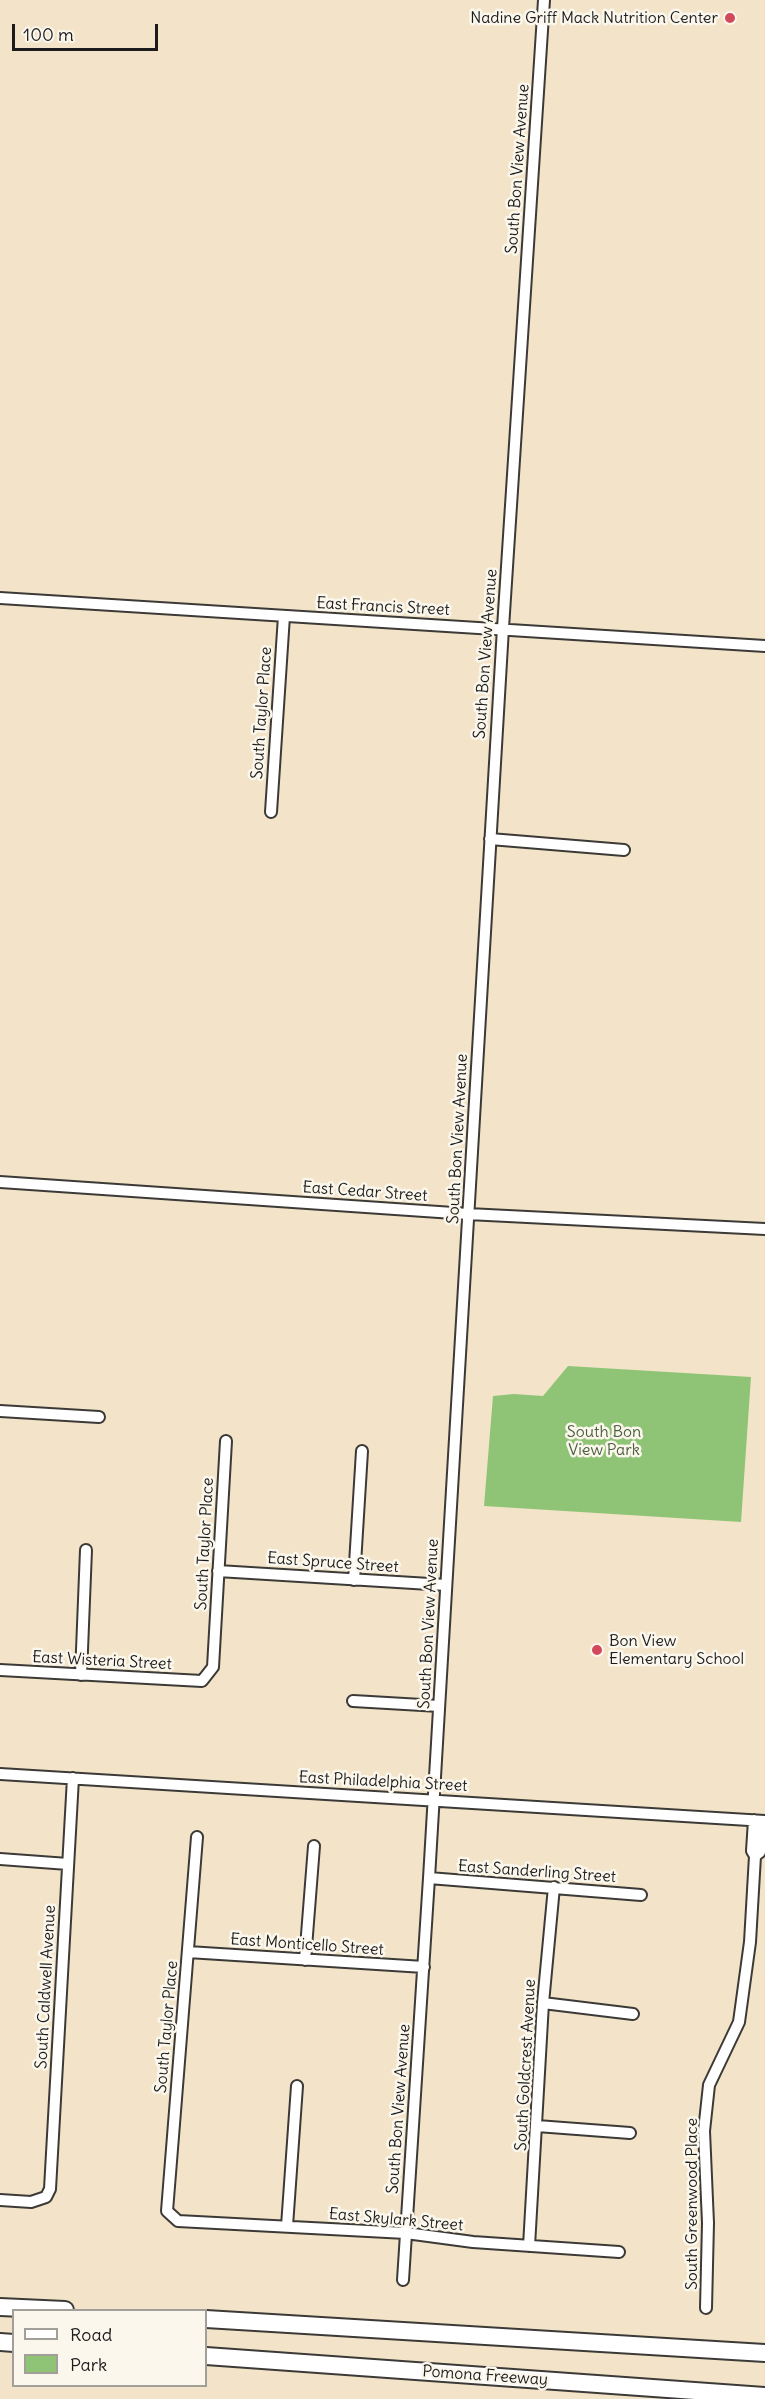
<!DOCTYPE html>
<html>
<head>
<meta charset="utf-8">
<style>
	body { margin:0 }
	#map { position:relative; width:765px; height:2399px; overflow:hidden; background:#f3e4c9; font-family:Delius,sans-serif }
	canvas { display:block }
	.legend { position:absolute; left:12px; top:2309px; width:195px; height:78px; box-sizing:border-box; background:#fbf7ec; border:2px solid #a29f99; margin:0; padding:8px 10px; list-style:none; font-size:18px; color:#1c1c1c }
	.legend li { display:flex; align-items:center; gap:12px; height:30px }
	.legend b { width:30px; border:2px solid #a29f99 }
	.scale { position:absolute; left:12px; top:24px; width:146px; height:27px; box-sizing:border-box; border:3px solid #1c1c1c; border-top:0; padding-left:8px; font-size:18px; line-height:21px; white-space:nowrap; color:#1c1c1c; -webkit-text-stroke:4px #fbf7ec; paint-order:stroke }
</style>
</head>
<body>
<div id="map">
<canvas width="765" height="2399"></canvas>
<ul class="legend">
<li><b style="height:8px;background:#fff"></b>Road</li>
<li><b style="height:16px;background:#8fc476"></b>Park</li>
</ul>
<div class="scale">100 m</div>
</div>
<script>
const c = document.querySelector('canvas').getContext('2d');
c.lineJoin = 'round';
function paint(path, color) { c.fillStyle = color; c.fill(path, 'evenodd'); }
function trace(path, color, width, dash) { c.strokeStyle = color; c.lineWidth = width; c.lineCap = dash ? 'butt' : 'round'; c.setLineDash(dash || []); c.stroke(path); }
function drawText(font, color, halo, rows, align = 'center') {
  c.font = font + ' Delius,sans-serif'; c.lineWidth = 5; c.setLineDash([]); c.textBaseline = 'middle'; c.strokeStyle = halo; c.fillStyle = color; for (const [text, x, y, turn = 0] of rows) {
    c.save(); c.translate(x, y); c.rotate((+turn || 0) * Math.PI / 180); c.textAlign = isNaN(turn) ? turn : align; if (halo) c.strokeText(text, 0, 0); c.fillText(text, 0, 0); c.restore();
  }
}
paint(new Path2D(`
	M 568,1366 L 751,1377 L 741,1522 L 484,1506 L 493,1396 L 514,1394 L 543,1396 Z`), '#8fc476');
const minor = new Path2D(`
	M 0,598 L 765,646
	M 271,812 L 284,616
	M 490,839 L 624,850
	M 0,1182 L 468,1214 L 765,1229
	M 0,1411 L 99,1417
	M 218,1571 L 446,1585
	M 354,1580 L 362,1451
	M 0,1670 L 202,1681 L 213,1667 L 226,1441
	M 81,1675 L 86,1550
	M 353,1701 L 439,1706
	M 0,1774 L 765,1821
	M 197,1837 L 167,2211 L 178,2221 L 406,2233 L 473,2242 L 619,2252
	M 755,1856 L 760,1852 L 763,1821
	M 0,1859 L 68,1864
	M 429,1878 L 641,1895
	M 188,1952 L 424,1967
	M 305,1960 L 314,1846
	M 543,2003 L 633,2014
	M 537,2126 L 630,2133
	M 0,2200 L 31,2202 L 46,2197 L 50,2189 L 73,1778
	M 287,2226 L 297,2086
	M 529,2246 L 543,2003 L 554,1887
	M 403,2280 L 429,1878 L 503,628 L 544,0
	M 706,2308 L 708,2223 L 704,2131 L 709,2085 L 739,2022 L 750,1942 L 755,1856 L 752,1851 L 754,1820`);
const highway = new Path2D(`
	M 0,2307 L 65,2310
	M 206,2319 L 765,2353
	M 0,2342 L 14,2343
	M 206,2356 L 765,2396`);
trace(minor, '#3c3a36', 14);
trace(highway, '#3c3a36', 20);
trace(minor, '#fff', 10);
trace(highway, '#fff', 16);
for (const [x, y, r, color] of [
	[730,18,6,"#d1495b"],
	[597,1650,6,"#d1495b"]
]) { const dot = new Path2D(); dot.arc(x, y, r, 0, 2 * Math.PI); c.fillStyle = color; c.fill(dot); trace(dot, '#fbf7ec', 2); }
drawText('16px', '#1c1c1c', '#fbf7ec', [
	["Nadine Griff Mack Nutrition Center",718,18],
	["Bon View",609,1641,"left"],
	["Elementary School",609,1659,"left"]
], 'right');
drawText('16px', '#1c1c1c', '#fbf7ec', [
	["South Bon View Avenue",518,169,-86],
	["East Francis Street",383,607,3],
	["South Bon View Avenue",486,654,-86],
	["South Taylor Place",262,713,-86],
	["South Bon View Avenue",458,1139,-87],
	["East Cedar Street",365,1192,4],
	["South Taylor Place",205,1544,-87],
	["East Spruce Street",333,1563,4],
	["South Bon View Avenue",429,1624,-87],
	["East Wisteria Street",102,1661,3],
	["East Philadelphia Street",383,1782,3],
	["East Sanderling Street",537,1872,4],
	["East Monticello Street",307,1945,4],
	["South Caldwell Avenue",46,1987,-87],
	["South Taylor Place",167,2027,-85],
	["South Goldcrest Avenue",526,2065,-87],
	["South Bon View Avenue",399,2109,-86],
	["South Greenwood Place",692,2204,-90],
	["East Skylark Street",396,2220,5],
	["Pomona Freeway",485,2376,4]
]);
drawText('16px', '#4a5f40', '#fbf7ec', [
	["South Bon",604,1432],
	["View Park",604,1450]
]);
</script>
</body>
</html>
